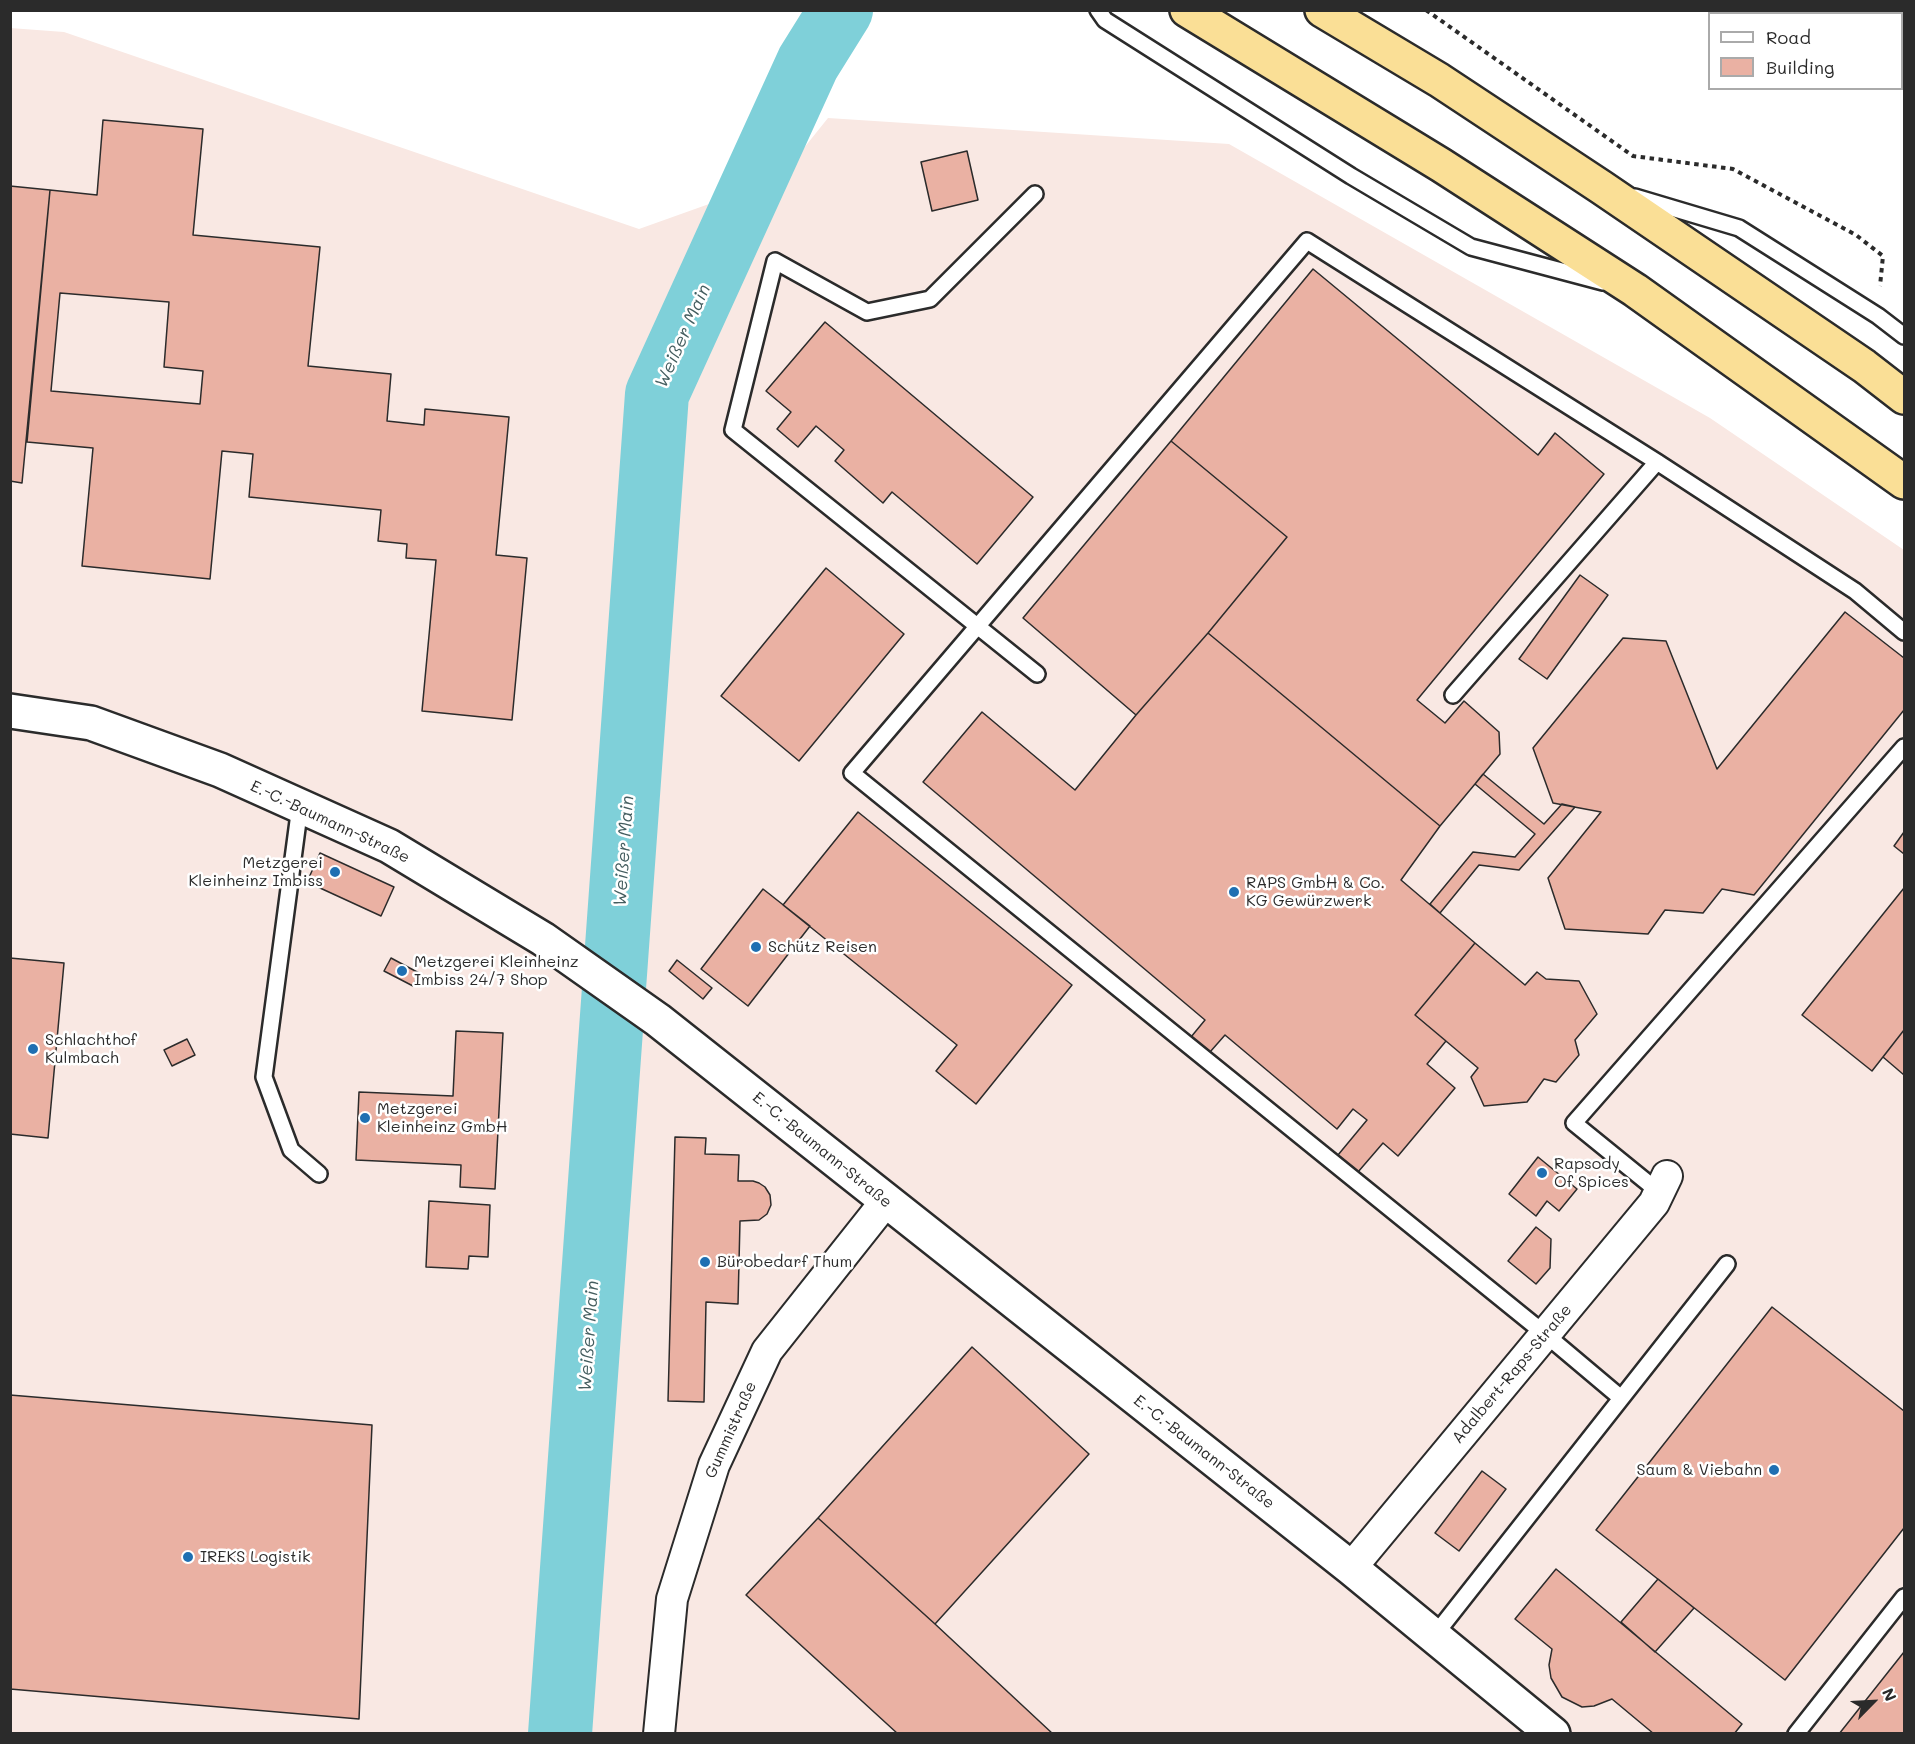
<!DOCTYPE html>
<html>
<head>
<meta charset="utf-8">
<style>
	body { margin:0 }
	#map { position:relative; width:1915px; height:1744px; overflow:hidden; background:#fff; font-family:Mali,sans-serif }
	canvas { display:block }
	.frame { position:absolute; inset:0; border:12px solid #2b2b2b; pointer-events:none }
	.legend { position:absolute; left:1708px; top:12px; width:195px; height:78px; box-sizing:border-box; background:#fff; border:2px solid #aaa; margin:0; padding:8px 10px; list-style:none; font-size:18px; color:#2b2b2b }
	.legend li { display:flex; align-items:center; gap:12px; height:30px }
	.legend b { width:30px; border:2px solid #aaa }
	.north { position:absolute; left:1843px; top:1672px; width:60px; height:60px; -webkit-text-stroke:4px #fff; paint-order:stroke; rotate:66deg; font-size:16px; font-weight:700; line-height:24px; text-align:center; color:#2b2b2b }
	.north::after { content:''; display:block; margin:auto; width:21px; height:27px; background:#2b2b2b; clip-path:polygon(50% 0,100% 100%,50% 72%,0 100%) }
</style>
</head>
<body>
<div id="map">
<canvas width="1915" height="1744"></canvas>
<div class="frame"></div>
<ul class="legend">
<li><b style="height:8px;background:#fff"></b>Road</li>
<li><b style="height:16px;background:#eab1a3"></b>Building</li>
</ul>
<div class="north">N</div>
</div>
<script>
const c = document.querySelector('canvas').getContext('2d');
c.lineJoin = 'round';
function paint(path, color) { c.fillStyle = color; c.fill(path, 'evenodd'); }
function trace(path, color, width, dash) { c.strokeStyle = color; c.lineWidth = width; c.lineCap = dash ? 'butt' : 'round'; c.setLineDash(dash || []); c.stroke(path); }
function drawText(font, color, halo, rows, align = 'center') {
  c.font = font + ' Mali,sans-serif'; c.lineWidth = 5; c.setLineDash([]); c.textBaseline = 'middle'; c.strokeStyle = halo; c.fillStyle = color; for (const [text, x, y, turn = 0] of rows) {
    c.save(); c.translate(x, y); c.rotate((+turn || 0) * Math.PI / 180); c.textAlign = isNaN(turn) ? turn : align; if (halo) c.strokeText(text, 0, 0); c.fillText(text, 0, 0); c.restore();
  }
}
paint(new Path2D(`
	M 10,28 L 64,32 L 639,229 L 779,179 L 828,118 L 1229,144 L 1710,418 L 1904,550 L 1904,1733 L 11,1733 Z`), '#f9e8e3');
trace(new Path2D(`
	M 560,1734 L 657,394 L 808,63 L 841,10`), '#7fd0d9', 64);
const building = new Path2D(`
	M 103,120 L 203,129 L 193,235 L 320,247 L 308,366 L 391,374 L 387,421 L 424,425 L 425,409 L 509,417 L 496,555 L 527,558 L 512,720 L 422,711 L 436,560 L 406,558 L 407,544 L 378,541 L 381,510 L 249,497 L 253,454 L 222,451 L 210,579 L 82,566 L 93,448 L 27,442 L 50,190 L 97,195 ZM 60,293 L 169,302 L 164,367 L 203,371 L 200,404 L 51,391 Z
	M 967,151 L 978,200 L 932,211 L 921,162 Z
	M 10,186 L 50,190 L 22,483 L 10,481 Z
	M 1313,269 L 1538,455 L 1555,433 L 1604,474 L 1417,700 L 1445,723 L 1464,701 L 1499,732 L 1500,754 L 1440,826 L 1208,633 L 1287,537 L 1171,441 Z
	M 825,322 L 1033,497 L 977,564 L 892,492 L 883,503 L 835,461 L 844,450 L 816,426 L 798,447 L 777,429 L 791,412 L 766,391 Z
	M 1171,441 L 1287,537 L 1208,633 L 1136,715 L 1023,618 Z
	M 826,568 L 904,634 L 799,761 L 721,696 Z
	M 1580,575 L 1608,595 L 1547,679 L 1519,659 Z
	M 1845,612 L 1904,658 L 1904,710 L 1754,895 L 1722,889 L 1703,913 L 1665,910 L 1648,934 L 1565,929 L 1548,878 L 1601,812 L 1553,803 L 1533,748 L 1623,638 L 1666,641 L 1717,769 Z
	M 1208,633 L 1440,826 L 1401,880 L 1475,943 L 1415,1015 L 1446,1041 L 1427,1064 L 1455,1088 L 1398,1156 L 1383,1143 L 1358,1172 L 1338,1155 L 1367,1120 L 1353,1109 L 1337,1129 L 1225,1035 L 1210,1052 L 1191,1037 L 1205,1020 L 923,782 L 982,712 L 1075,790 L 1136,715 Z
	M 1483,774 L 1544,824 L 1562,804 L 1575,807 L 1519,870 L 1479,865 L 1440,913 L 1430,904 L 1473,852 L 1515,857 L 1535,834 L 1475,784 Z
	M 858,812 L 1072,985 L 976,1104 L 936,1071 L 957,1045 L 783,905 Z
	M 1904,832 L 1904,854 L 1894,846 Z
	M 320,853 L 394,887 L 381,916 L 307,882 Z
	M 1904,888 L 1904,1030 L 1872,1071 L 1802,1015 Z
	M 763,889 L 810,926 L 748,1006 L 701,969 Z
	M 1475,943 L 1525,985 L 1537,972 L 1546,979 L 1579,981 L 1597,1014 L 1575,1040 L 1579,1055 L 1556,1082 L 1544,1079 L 1527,1102 L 1484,1106 L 1471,1077 L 1478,1068 L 1415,1015 Z
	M 10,958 L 64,963 L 48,1138 L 10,1134 Z
	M 391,958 L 419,973 L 413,986 L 384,971 Z
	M 677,960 L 712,988 L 703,999 L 669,971 Z
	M 1904,1030 L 1904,1075 L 1883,1057 Z
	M 456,1031 L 503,1033 L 495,1189 L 460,1187 L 461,1165 L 356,1160 L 359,1092 L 453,1096 Z
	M 187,1039 L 195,1055 L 172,1066 L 164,1050 Z
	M 675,1137 L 706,1138 L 705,1154 L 739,1155 L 738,1181 L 753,1181 L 759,1183 L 765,1187 L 770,1195 L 771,1205 L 767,1214 L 759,1220 L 740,1221 L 738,1304 L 706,1302 L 704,1402 L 668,1401 Z
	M 1538,1157 L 1577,1189 L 1559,1211 L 1547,1201 L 1536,1216 L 1509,1194 Z
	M 429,1201 L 490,1205 L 488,1257 L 469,1256 L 468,1269 L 426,1267 Z
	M 1536,1227 L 1551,1239 L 1550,1268 L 1536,1284 L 1508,1261 Z
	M 1772,1307 L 1904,1411 L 1904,1528 L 1785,1680 L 1596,1530 Z
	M 972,1347 L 1089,1454 L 935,1624 L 818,1518 Z
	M 10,1395 L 372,1425 L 359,1719 L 10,1689 Z
	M 1482,1471 L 1506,1489 L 1459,1551 L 1435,1533 Z
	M 818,1518 L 935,1624 L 1053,1734 L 898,1734 L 746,1595 Z
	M 1556,1569 L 1742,1724 L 1734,1734 L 1654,1734 L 1612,1699 L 1594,1706 L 1582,1707 L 1562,1697 L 1551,1678 L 1549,1665 L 1552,1649 L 1515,1619 Z
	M 1658,1579 L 1694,1608 L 1655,1652 L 1621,1622 Z
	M 1904,1652 L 1904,1733 L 1839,1734 Z`);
paint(building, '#eab1a3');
trace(building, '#2b2b2b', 1.5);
const lane = new Path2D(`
	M 1098,10 L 1105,20 L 1351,176 L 1471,247 L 1603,282
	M 1035,194 L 930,299 L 867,312 L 775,261 L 733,430 L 1037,674
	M 1635,197 L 1739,228 L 1878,316 L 1904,336
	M 1453,695 L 1657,462
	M 300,806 L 264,1077 L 291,1150 L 319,1174
	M 1659,1192 L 1574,1123 L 1904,747
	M 1621,1398 L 1545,1334 L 852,773 L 1307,241 L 1657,462 L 1855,591 L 1904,632
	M 1434,1636 L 1727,1264
	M 1796,1734 L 1904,1597`);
const street = new Path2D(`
	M 1351,1568 L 1654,1203 L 1667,1176
	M 659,1734 L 672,1599 L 714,1465 L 767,1351 L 886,1201`);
const secondary = new Path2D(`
	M 10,711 L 91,723 L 220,770 L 389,846 L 543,939 L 658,1020 L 1351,1568 L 1553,1734`);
const highway = new Path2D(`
	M 1187,10 L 1441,165 L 1635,290 L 1904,482
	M 1322,10 L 1439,80 L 1601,187 L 1864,366 L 1904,397`);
trace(lane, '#2b2b2b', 20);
trace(street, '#2b2b2b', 34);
trace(secondary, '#2b2b2b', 38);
trace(highway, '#2b2b2b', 38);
trace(new Path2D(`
	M 1426,10 L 1633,156 L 1733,169 L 1856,235 L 1883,256 L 1880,286`), '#2b2b2b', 4, [4.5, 4.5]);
trace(lane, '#fff', 15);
trace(street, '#fff', 30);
trace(secondary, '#fff', 33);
trace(highway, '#fadf96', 33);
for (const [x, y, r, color] of [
	[335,872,6,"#1f6fb2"],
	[1234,892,6,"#1f6fb2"],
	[756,947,6,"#1f6fb2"],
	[402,971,6,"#1f6fb2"],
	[33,1049,6,"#1f6fb2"],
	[365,1118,6,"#1f6fb2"],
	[1542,1173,6,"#1f6fb2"],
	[705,1262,6,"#1f6fb2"],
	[1774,1470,6,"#1f6fb2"],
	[188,1557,6,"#1f6fb2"]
]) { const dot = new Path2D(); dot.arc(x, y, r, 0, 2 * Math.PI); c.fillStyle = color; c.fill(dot); trace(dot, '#fff', 2); }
drawText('16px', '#2b2b2b', '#fff', [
	["E.-C.-Baumann-Straße",330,822,25],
	["E.-C.-Baumann-Straße",822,1150,39],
	["Adalbert-Raps-Straße",1512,1374,-50],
	["Gummistraße",731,1430,-66],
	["E.-C.-Baumann-Straße",1204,1452,38]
]);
drawText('16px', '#2b2b2b', '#fff', [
	["Metzgerei",323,863,"right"],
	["Kleinheinz Imbiss",323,881,"right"],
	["RAPS GmbH & Co.",1246,883],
	["KG Gewürzwerk",1246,901],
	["Schütz Reisen",768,947],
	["Metzgerei Kleinheinz",414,962],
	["Imbiss 24/7 Shop",414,980],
	["Schlachthof",45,1040],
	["Kulmbach",45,1058],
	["Metzgerei",377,1109],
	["Kleinheinz GmbH",377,1127],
	["Rapsody",1554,1164],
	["Of Spices",1554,1182],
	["Bürobedarf Thum",717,1262],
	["Saum & Viebahn",1762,1470,"right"],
	["IREKS Logistik",200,1557]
], 'left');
drawText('italic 18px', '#445d5f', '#fff', [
	["Weißer Main",683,336,-66],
	["Weißer Main",624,851,-86],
	["Weißer Main",589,1336,-86]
]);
</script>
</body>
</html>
